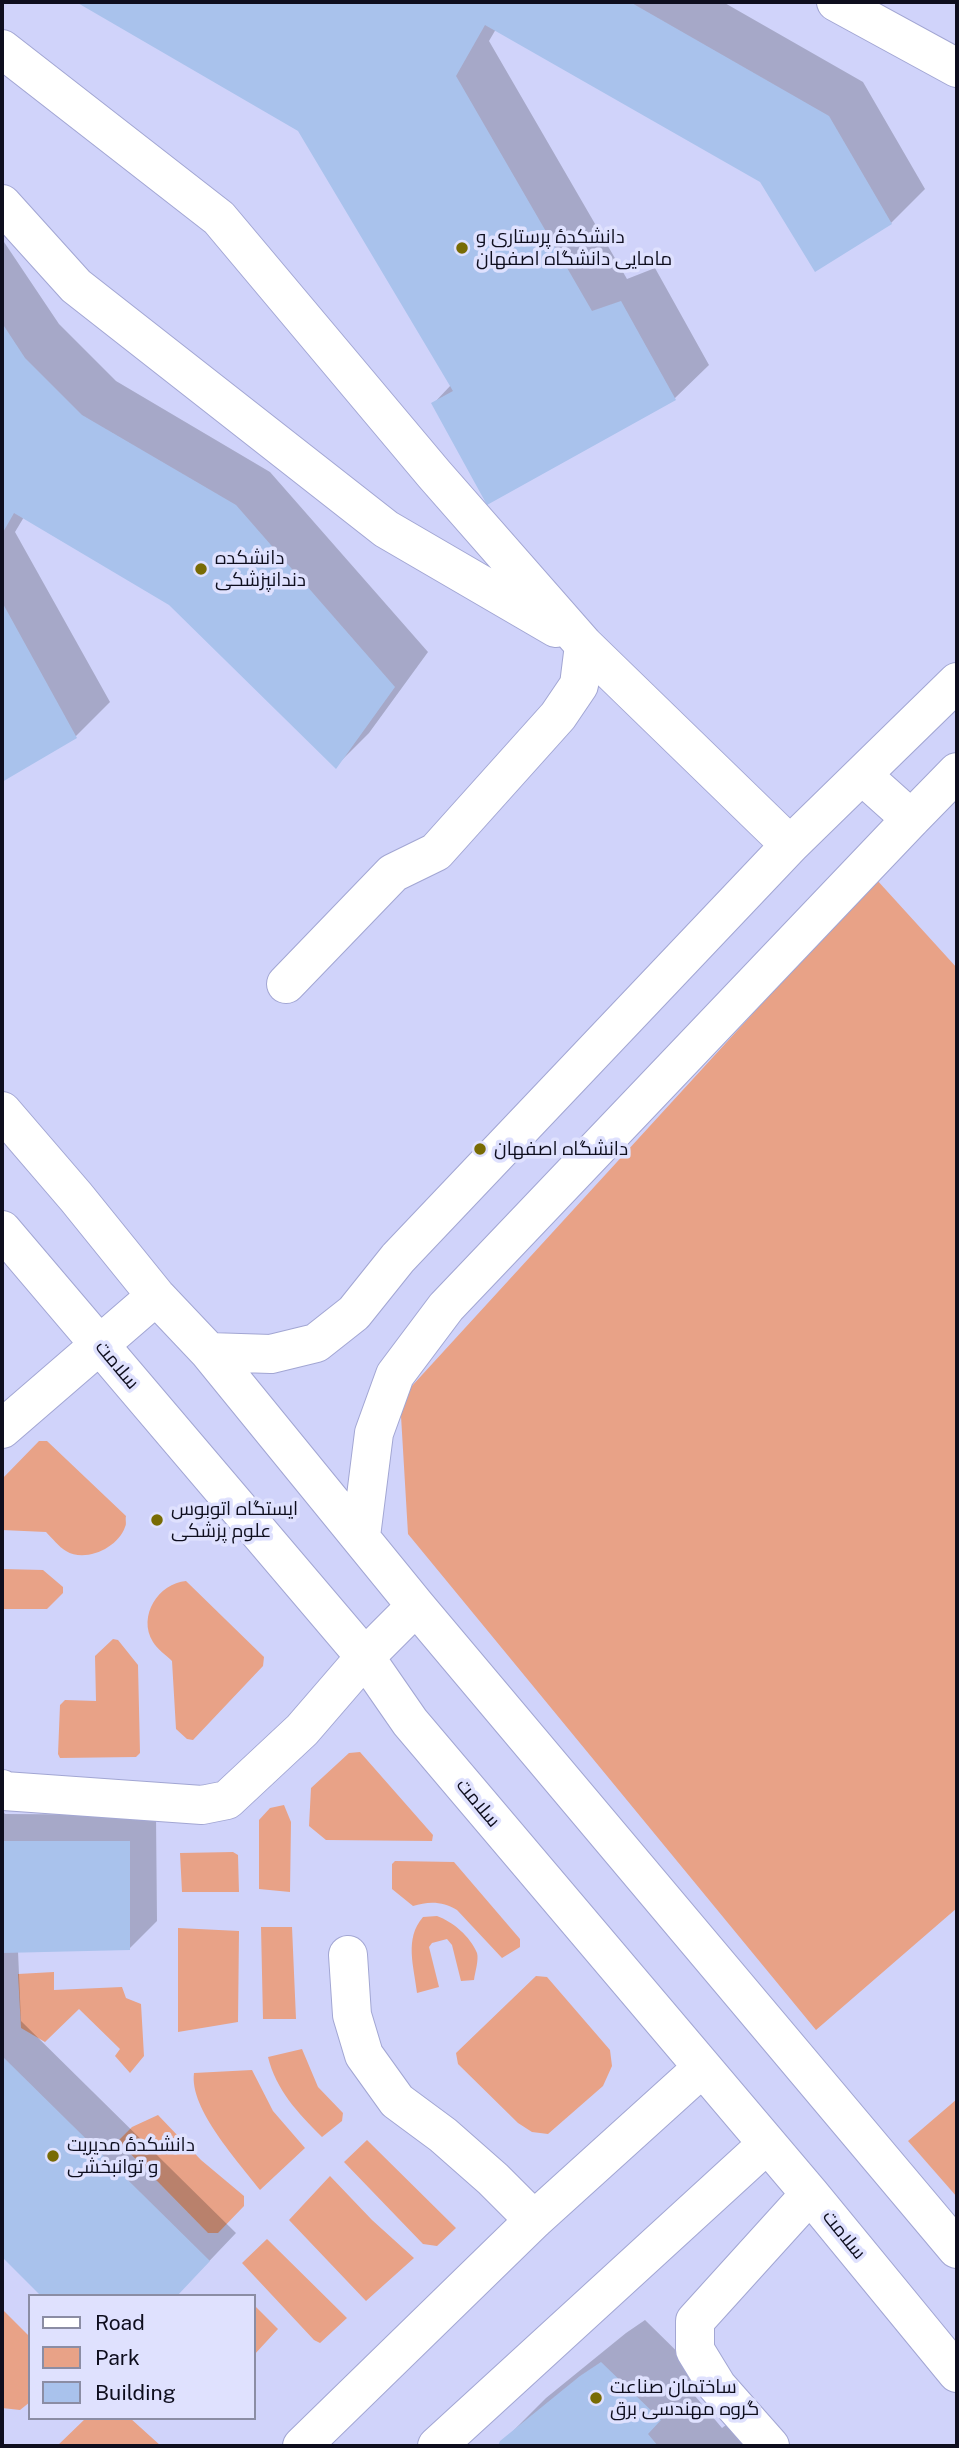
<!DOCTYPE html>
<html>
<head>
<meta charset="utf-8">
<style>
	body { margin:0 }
	#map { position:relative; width:959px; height:2448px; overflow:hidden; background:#d0d3fa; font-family:"Public Sans",sans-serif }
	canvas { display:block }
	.frame { position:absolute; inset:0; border:4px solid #0e0e1e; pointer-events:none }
	.legend { position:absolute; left:28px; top:2294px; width:228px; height:126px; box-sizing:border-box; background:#dfe1fe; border:2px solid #8b8da4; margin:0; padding:9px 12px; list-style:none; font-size:21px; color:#0e0e1e }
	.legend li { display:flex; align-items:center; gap:14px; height:35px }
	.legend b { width:35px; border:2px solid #8b8da4 }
</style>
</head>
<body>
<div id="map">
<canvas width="959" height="2448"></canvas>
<div class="frame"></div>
<ul class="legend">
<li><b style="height:9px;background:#fff"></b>Road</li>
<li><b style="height:19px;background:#e8a287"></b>Park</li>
<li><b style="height:19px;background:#a9c2ec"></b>Building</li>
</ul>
</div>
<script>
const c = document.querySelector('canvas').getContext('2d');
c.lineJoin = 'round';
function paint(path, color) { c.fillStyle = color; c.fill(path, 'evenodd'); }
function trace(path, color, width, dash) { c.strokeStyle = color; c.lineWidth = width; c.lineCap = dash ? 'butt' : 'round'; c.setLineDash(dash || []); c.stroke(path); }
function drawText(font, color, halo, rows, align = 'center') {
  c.font = font + ' "Public Sans",Cairo,sans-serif'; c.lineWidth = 7; c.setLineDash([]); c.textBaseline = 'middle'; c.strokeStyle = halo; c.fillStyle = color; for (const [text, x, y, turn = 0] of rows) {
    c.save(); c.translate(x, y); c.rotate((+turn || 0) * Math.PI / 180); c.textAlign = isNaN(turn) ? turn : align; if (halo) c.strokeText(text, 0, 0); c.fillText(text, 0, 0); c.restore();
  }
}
paint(new Path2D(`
	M 876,879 L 957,968 L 957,1908 L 816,2030 L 408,1534 L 400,1399 Z
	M 39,1441 L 47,1441 L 126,1516 C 125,1520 127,1524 125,1527 C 118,1548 85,1563 66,1551 C 59,1547 52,1538 46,1532 L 2,1530 L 2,1479 Z
	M 2,1569 L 43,1570 L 63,1587 L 63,1593 L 47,1609 L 3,1609 L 2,1619 Z
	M 186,1581 L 264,1657 L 263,1666 L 193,1740 L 187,1739 L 176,1729 L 172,1661 C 166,1655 157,1649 153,1642 C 137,1616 159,1583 186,1581 Z
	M 113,1639 L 118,1640 L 138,1665 L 140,1753 L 136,1757 L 60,1758 L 58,1754 L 60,1705 L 65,1700 L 96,1701 L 95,1656 Z
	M 360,1752 L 433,1835 L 432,1841 L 326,1840 L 309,1826 L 311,1788 L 349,1753 Z
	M 284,1805 L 291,1822 L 290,1892 L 259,1889 L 259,1820 L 270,1808 Z
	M 233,1852 L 238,1855 L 239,1892 L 182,1892 L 180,1853 Z
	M 395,1861 L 454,1862 L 520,1939 L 520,1947 L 502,1958 L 457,1910 C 443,1901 428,1901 413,1906 L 392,1889 L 392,1864 Z
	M 437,1916 C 453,1922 470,1936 477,1953 C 479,1960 475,1972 474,1980 L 461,1981 L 452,1945 L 447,1939 L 432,1943 L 429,1947 L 439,1987 L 417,1993 C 414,1966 404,1939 423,1917 Z
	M 261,1927 L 292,1927 L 296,2019 L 263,2019 Z
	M 178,1928 L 239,1931 L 238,2022 L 178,2032 Z
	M 54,1972 L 54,1990 L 122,1987 L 126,1998 L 141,2004 L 144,2056 L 130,2073 L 115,2056 L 120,2049 L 79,2009 L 45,2042 L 21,2028 L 18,1974 Z
	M 536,1976 L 547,1977 L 610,2050 L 612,2066 L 603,2086 L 548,2134 L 532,2132 L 518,2123 L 458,2064 L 456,2053 Z
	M 302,2049 L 318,2087 L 343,2113 L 342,2121 L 322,2137 C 298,2113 276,2090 268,2057 Z
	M 252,2070 L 273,2111 L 305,2148 L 260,2190 C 239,2162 189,2109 194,2073 Z
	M 957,2099 L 957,2197 L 908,2141 Z
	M 158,2115 L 201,2160 L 244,2196 L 244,2206 L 218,2233 L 208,2233 L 118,2141 L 132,2127 Z
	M 367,2140 L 456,2228 L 437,2246 L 423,2244 L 344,2162 Z
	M 330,2176 L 372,2220 L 414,2258 L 366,2301 L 289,2220 Z
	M 267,2239 L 347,2318 L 320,2343 L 314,2340 L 242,2263 Z
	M 254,2305 L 278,2329 L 254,2355 Z
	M 2,2309 L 30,2337 L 30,2402 L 20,2410 L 2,2408 Z
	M 86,2418 L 130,2418 L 161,2446 L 57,2446 Z`), '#e8a287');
paint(new Path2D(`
	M 79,2 L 723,2 L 863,82 L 925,189 L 891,223 L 761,180 L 496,29 L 489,41 L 627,279 L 655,268 L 709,365 L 675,398 L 488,503 L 433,404 L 451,385 L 299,130 Z
	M 2,239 L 59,324 L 116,381 L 270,472 L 428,652 L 369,733 L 336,766 L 170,604 L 24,517 L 15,532 L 110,702 L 76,736 L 2,780 Z
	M 2,1810 L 5,1814 L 156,1815 L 157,1921 L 130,1948 L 18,1951 L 21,2021 L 236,2233 L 176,2296 L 44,2296 L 2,2254 Z
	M 645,2320 L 702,2376 L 690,2390 L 722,2428 L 738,2416 L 765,2446 L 500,2446 L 502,2442 L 546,2398 L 626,2333 Z`), '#0003');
paint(new Path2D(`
	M 76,2 L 630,2 L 829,116 L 892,224 L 815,272 L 760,182 L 485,25 L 456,76 L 592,311 L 621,301 L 676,400 L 487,505 L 431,403 L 453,391 L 298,131 Z
	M 2,323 L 25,358 L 82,415 L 236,505 L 395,687 L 336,769 L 169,605 L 14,513 L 2,534 Z
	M 2,602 L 77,738 L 2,782 Z
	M 2,1841 L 130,1841 L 130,1950 L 2,1953 Z
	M 2,2056 L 210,2261 L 177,2296 L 41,2296 L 2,2257 Z
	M 601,2362 L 661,2420 L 648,2434 L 658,2446 L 498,2446 L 500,2441 L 580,2376 Z`), '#a9c2ec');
const minor = new Path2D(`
	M 836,2 L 957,68
	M 2,49 L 219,218 L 434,474 L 584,645 L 790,845
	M 2,204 L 76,286 L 386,529 L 556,628
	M 863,776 L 911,819
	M 286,984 L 393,873 L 436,852 L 558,716 L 579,685 L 584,645
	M 2,1111 L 76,1197 L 156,1296 L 209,1352 L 416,1606 L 957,2249
	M 2,1230 L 365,1657 L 410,1722 L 810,2194 L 957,2373
	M 209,1352 L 271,1354 L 316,1343 L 354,1313 L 398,1258 L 790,845 L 957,682
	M 2,1429 L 156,1296
	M 361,1536 L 374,1433 L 395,1375 L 446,1307 L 911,819 L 957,772
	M 2,1789 L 4,1791 L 202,1805 L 227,1800 L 302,1730 L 365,1657 L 416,1606
	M 348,1955 L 352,2015 L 364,2055 L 397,2101 L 443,2135 L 493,2179 L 534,2220
	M 302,2446 L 534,2220 L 702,2068
	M 437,2446 L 767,2144
	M 770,2446 L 717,2386 L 695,2350 L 695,2321 L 810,2194`);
trace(minor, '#a2a6d3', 40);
trace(minor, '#fff', 38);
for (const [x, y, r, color] of [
	[462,248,7,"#786b04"],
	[201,569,7,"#786b04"],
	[480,1149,7,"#786b04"],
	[157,1520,7,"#786b04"],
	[53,2156,7,"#786b04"],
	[596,2398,7,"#786b04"]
]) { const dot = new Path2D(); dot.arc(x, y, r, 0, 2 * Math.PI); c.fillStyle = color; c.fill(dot); trace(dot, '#dfe1fe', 2.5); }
drawText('19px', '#0e0e1e', '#dfe1fe', [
	["دانشکدهٔ پرستاری و",476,237],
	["مامایی دانشگاه اصفهان",476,259],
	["دانشکده",215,558],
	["دندانپزشکی",215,580],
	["دانشگاه اصفهان",494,1149],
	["ایستگاه اتوبوس",171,1509],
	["علوم پزشکی",171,1531],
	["دانشکدهٔ مدیریت",67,2145],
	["و توانبخشی",67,2167],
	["ساختمان صناعت",610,2387],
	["گروه مهندسی برق",610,2409]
], 'left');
drawText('19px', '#0e0e1e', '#dfe1fe', [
	["سلامت",117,1365,50],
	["سلامت",478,1803,50],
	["سلامت",844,2235,51]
]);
</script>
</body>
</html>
